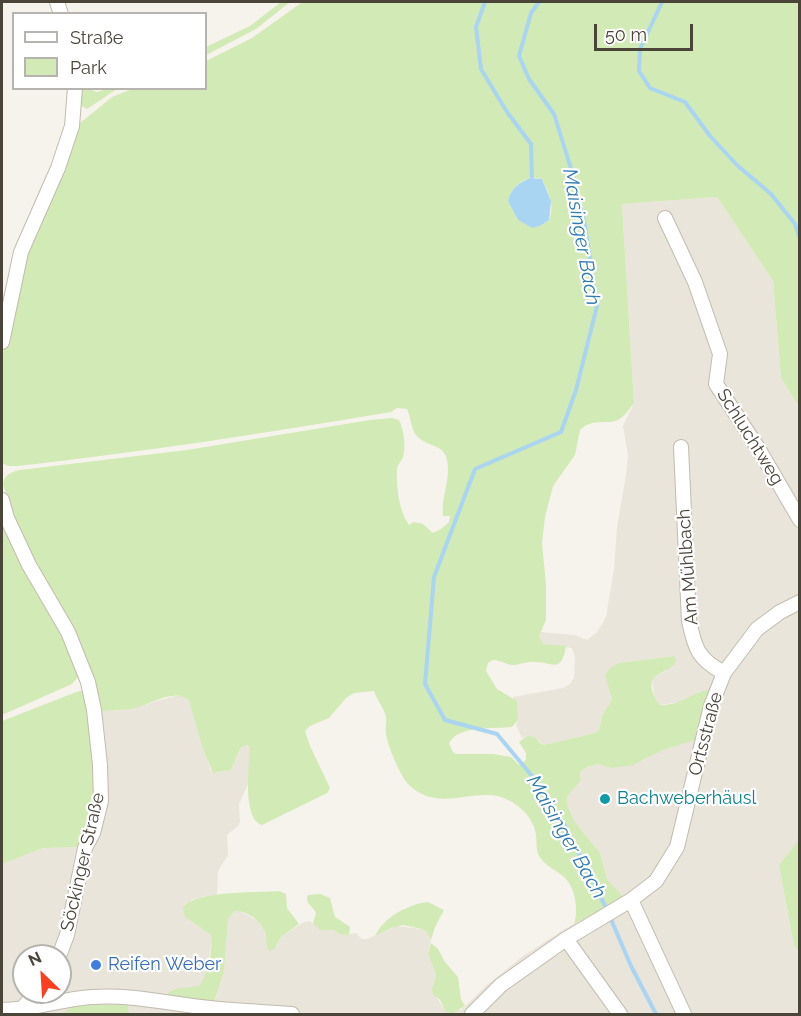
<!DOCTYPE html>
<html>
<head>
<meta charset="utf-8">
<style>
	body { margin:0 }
	#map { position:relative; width:801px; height:1016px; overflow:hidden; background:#f6f3ec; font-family:Raleway,sans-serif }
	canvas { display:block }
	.frame { position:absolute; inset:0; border:3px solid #4b4439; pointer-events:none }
	.legend { position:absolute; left:12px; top:12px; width:195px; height:78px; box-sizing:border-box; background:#fff; border:2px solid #b7b4b0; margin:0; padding:8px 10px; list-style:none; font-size:18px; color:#4b4439 }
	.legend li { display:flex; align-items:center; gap:12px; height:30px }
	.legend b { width:30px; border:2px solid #b7b4b0 }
	.north { position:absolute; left:12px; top:944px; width:60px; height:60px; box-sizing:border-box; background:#fff; border:2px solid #b7b4b0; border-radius:50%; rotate:335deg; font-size:16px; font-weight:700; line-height:24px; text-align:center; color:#4b4439 }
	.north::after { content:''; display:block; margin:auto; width:21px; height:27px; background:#fc3f1d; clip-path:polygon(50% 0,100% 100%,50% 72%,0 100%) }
	.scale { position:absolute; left:594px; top:24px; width:99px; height:27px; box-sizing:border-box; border:3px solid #4b4439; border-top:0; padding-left:8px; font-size:18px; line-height:21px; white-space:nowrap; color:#4b4439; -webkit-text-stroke:4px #fff; paint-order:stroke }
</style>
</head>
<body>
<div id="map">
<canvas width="801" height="1016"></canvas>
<div class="frame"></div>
<ul class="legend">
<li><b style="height:8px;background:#fff"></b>Straße</li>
<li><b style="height:16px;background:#d2eab5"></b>Park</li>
</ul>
<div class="north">N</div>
<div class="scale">50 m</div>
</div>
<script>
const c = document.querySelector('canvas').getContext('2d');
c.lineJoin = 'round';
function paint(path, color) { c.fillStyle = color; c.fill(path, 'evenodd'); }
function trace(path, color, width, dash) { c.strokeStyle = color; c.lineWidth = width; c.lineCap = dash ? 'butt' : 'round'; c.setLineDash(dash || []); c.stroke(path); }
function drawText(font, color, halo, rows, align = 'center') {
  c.font = font + ' Raleway,sans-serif'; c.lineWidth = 4.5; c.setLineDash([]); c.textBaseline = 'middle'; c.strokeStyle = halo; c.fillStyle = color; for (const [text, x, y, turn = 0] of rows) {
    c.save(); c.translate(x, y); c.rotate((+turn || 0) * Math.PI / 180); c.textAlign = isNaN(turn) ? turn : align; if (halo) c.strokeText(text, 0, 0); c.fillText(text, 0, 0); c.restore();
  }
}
paint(new Path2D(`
	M 717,197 L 773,281 L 781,378 L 799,407 L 800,823 L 797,842 L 779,865 L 794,946 L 799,952 L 799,1014 L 2,1014 L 2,864 L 43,848 L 81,847 L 96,775 L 87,715 L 102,711 L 117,711 L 141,706 L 174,696 L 184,696 L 189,701 L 211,771 L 216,773 L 231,770 L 241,747 L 244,744 L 250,747 L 250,768 L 249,782 L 239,804 L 240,822 L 238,826 L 227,835 L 228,855 L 218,871 L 217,893 L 216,895 L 205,896 L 191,900 L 185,917 L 211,935 L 211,946 L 205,977 L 202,984 L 196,988 L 171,991 L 214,1002 L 224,972 L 228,919 L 235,911 L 238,910 L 258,921 L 264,928 L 265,937 L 277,945 L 281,937 L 304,922 L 309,921 L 326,930 L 334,930 L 345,935 L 356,933 L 362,939 L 367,939 L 397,926 L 422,929 L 426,931 L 431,940 L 428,954 L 436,975 L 433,986 L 437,998 L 443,1007 L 461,1010 L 487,985 L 523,956 L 563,930 L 622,897 L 607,879 L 600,853 L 575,822 L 568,807 L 567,797 L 581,780 L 580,772 L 587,767 L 598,764 L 642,761 L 661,751 L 687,742 L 700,691 L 681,702 L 660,705 L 655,700 L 652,681 L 654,675 L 665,672 L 674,656 L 619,663 L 611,693 L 612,699 L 602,716 L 599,730 L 595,733 L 544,745 L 538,740 L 527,736 L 522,738 L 516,725 L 518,720 L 517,705 L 513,697 L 563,688 L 570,684 L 574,678 L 575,657 L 572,648 L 543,644 L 539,636 L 540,632 L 575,635 L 587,640 L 597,632 L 606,617 L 614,569 L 617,527 L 626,475 L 628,455 L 623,426 L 634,403 L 622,204 ZM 24,956 L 60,956 L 60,992 L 24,992 Z`), '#eae5da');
paint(new Path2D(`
	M 281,2 L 290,2 L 256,29 L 206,55 L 206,47 L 250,26 Z
	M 301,3 L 799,2 L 799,407 L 781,378 L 773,281 L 717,197 L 622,204 L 634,403 C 630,408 626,414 621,418 C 610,427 594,416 580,430 L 575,455 L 553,486 L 545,517 L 542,543 L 546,585 L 546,620 L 539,636 L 543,644 L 566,646 C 561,673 555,663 536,662 C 528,661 520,665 512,665 C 505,664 500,660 493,660 L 488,663 L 486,671 L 497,689 L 517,701 L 518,720 L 512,727 C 495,729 456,725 449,744 L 453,752 L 456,754 L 493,754 L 511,757 L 519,765 L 526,760 L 526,753 L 519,742 L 527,736 L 535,737 L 540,743 L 544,745 L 595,733 L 599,730 L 602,716 L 612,699 L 605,675 L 610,668 L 619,663 L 674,656 L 676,661 C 671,670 665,670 657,675 C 646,681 654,698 660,705 C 683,705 688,694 707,690 L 711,696 L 699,736 L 694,740 L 661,751 L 633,765 L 612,768 L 598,764 L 587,767 L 580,772 L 581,780 L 567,797 L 568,807 L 575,822 L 600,853 L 607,879 L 623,897 L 574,924 C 579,910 575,887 564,877 C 557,871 548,867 542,860 C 534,852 538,840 535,830 C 532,818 522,808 512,802 C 479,781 441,817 408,784 C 400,775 388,747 386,734 C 385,728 387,722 386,716 C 383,707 377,700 374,691 L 354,693 L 346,698 L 329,718 L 310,726 L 305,731 L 310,746 L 330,788 L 327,793 L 262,825 C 242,819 249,765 250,747 L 247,745 L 241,747 L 231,770 L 213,773 L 203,749 L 189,701 C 177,687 151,704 136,708 C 125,710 113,711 102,711 L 88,668 L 14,519 L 3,484 C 4,475 11,472 20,470 L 187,450 L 370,420 L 392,418 L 399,420 C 404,430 406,446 403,457 C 401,462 397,465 397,470 C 396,487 399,511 409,525 L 413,522 L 423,524 L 433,533 L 441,529 L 449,522 L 450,516 L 443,516 C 441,496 451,480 447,460 C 444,443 425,447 416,435 C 411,429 411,417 407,409 L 397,408 L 391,412 C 267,433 143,452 18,466 L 8,466 L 2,463 L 2,359 L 20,266 L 79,124 L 112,97 L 132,89 L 206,88 L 206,61 L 252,38 ZM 532,177 L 542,179 C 549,193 555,205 549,220 L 540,226 L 532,228 L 518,220 L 508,201 C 511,188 520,181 532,177 Z
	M 79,89 L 89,89 L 97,92 L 107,89 L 117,89 L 87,109 L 81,106 Z
	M 2,511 L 61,631 L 78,673 L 78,677 L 72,684 L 2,715 Z
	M 79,691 L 83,691 L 84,695 L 96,775 L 94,815 L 81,847 L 43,848 L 2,864 L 2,721 Z
	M 799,823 L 799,952 L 794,946 L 779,865 L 797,842 Z
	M 279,891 L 286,894 L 287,908 L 299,924 L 281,937 L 274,949 L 269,951 C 265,944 267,935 263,928 C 259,919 244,910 235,911 L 228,919 L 224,972 L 214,1002 L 167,996 L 168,993 L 175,989 L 199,986 C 208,975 213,950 211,935 L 185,917 L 183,908 C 193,890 258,893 279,891 Z
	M 320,894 L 330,898 L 335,917 L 350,927 L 349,935 L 339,934 L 334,930 L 320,930 L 313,923 L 316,913 C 313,906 304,903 308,895 Z
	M 428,902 L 444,910 L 435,927 L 431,940 L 426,931 L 422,929 L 403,925 L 391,928 L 375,936 C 383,918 408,904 428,902 Z
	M 431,943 L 438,949 L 445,962 L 458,977 L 461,999 L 465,1006 L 453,1013 L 446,1012 L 440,1000 L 434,995 L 432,990 L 436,975 L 428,954 Z
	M 127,1004 L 129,1014 L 62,1014 L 73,1006 Z`), '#d2eab5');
paint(new Path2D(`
	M 530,178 L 542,179 L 551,201 L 549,220 L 540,226 L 532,228 L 518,220 L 508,201 C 511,188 519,183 530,178 Z`), '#a9d4f2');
trace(new Path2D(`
	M 485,2 L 476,27 L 481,69 L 507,112 L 531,144 L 532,177
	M 539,2 L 531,13 L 519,56 L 529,79 L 554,114 L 573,175 L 585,226 L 597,306 L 576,390 L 561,432 L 475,469 L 434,577 L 425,684 L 445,720 L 497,734 L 542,788 L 564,824 L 607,910
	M 662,2 L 640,49 L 639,71 L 650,88 L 685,102 L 710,136 L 737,165 L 771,194 L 795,224 L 800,239
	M 610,917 L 631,966 L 656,1014`), '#a9d4f2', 4);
const minor = new Path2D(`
	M 57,2 L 61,14
	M 665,218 L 695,282 L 720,354 L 716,384 L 758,448 L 800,520
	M 2,342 L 21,252 L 58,168 L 72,126 L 75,88
	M 681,447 L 689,621 C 695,649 698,659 724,673
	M 2,500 L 7,518 L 29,565 L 68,632 L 88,682 L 94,710 L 100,765 L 101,801 L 93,833 L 85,848 L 67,935 L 59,956
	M 631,900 L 684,1014
	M 566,939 L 620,1014
	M 2,1010 C 32,1010 61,999 92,997 C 132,994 170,1004 210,1008 C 237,1011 265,1012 292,1014
	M 21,1010 L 36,992
	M 472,1014 L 501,985 L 566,939 L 631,900 L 656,881 L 677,847 L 711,706 L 724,673 L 757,629 L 780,612 L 800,602`);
trace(minor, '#c2bbae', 16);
trace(minor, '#fff', 14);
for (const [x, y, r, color] of [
	[605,799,6,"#0f9aa8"],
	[96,965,6,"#3f7fe0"]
]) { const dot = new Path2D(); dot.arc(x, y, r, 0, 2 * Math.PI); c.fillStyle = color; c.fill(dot); trace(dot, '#fff', 2); }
drawText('18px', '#4b4439', '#fff', [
	["Schluchtweg",750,437,58],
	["Am Mühlbach",688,567,-94],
	["Ortsstraße",706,734,-75],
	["Söckinger Straße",83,862,-77]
]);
drawText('18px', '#0d838f', '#fff', [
	["Bachweberhäusl",617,799]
], 'left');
drawText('18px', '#366cbe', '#fff', [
	["Reifen Weber",108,965]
], 'left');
drawText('italic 20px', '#2e7ab2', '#fff', [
	["Maisinger Bach",581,237,80],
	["Maisinger Bach",566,837,60]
]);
</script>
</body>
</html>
